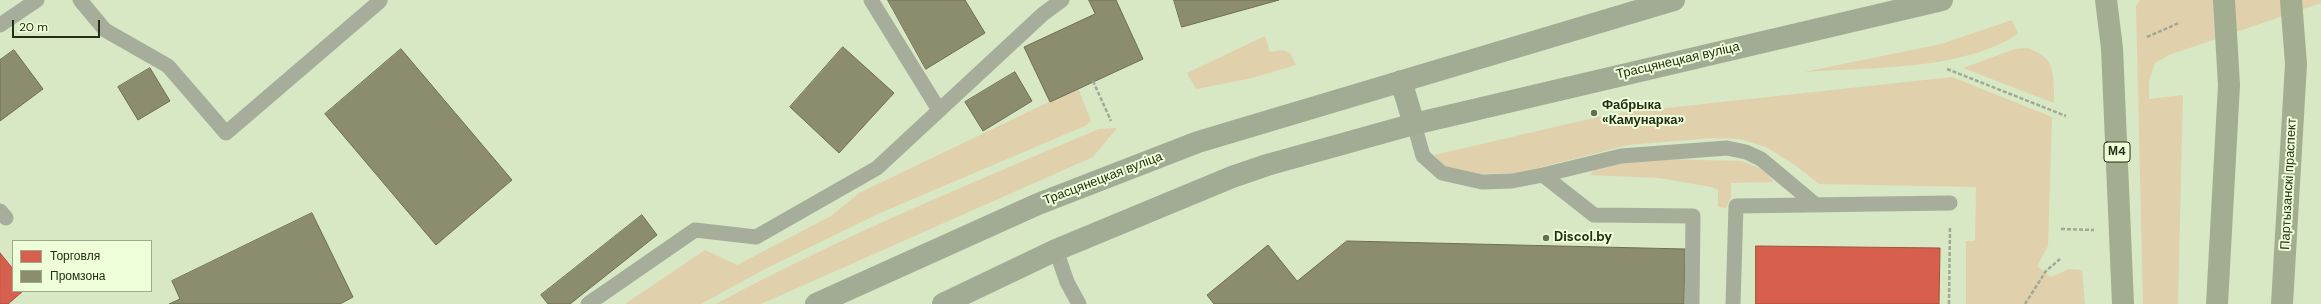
<!DOCTYPE html>
<html>
<head>
<meta charset="utf-8">
<style>
	body { margin:0 }
	#map { position:relative; width:2321px; height:304px; overflow:hidden; background:#d8e7c4; font-family:"DM Sans",sans-serif }
	canvas { display:block }
	.legend { position:absolute; left:12px; top:240px; width:140px; height:52px; box-sizing:border-box; background:#eefed9; border:1px solid #9daa8b; margin:0; padding:5px 7px; list-style:none; font-size:12px; color:#242d15 }
	.legend li { display:flex; align-items:center; gap:8px; height:20px }
	.legend b { width:20px; border:1px solid #9daa8b }
	.scale { position:absolute; left:12px; top:20px; width:88px; height:18px; box-sizing:border-box; border:2px solid #242d15; border-top:0; padding-left:5px; font-size:12px; line-height:14px; white-space:nowrap; color:#242d15; -webkit-text-stroke:3px #eefed9; paint-order:stroke }
</style>
</head>
<body>
<div id="map">
<canvas width="2321" height="304"></canvas>
<ul class="legend">
<li><b style="height:11px;background:#d6604d"></b>Торговля</li>
<li><b style="height:11px;background:#8c8c6e"></b>Промзона</li>
</ul>
<div class="scale">20 m</div>
</div>
<script>
const c = document.querySelector('canvas').getContext('2d');
c.lineJoin = 'round';
function paint(path, color) { c.fillStyle = color; c.fill(path, 'evenodd'); }
function trace(path, color, width, dash) { c.strokeStyle = color; c.lineWidth = width; c.lineCap = dash ? 'butt' : 'round'; c.setLineDash(dash || []); c.stroke(path); }
function drawText(font, color, halo, rows, align = 'center') {
  c.font = font + ' "DM Sans",sans-serif'; c.lineWidth = 4; c.setLineDash([]); c.textBaseline = 'middle'; c.strokeStyle = halo; c.fillStyle = color; for (const [text, x, y, turn = 0] of rows) {
    c.save(); c.translate(x, y); c.rotate((+turn || 0) * Math.PI / 180); c.textAlign = isNaN(turn) ? turn : align; if (halo) c.strokeText(text, 0, 0); c.fillText(text, 0, 0); c.restore();
  }
}
paint(new Path2D(`
	M 2140,0 L 2321,0 L 2321,3 L 2169,55 L 2155,63 L 2149,81 L 2149,99 L 2183,95 L 2178,304 L 2143,304 L 2136,6 Z
	M 2012,20 L 2018,34 C 1962,71 1869,67 1804,72 L 1941,44 Z
	M 1265,36 L 1270,52 L 1283,50 L 1290,53 L 1296,65 L 1252,78 L 1196,89 L 1187,73 Z
	M 2027,48 C 2032,50 2038,52 2042,55 C 2056,65 2054,88 2054,103 L 1963,68 L 2015,49 Z
	M 1952,77 L 2052,117 L 2048,246 L 2037,266 L 2051,277 L 2069,269 L 2082,270 L 2085,304 L 1966,304 L 1966,241 L 1975,241 L 1976,187 L 1819,184 L 1795,165 L 1766,147 L 1739,139 L 1712,138 L 1628,145 L 1519,173 L 1482,174 L 1450,171 L 1434,155 L 1611,114 Z
	M 1078,88 L 1091,121 L 1085,126 L 880,213 L 767,268 L 701,304 L 625,304 L 705,250 L 737,265 L 831,216 L 859,193 Z
	M 1117,128 L 1093,157 L 761,304 L 716,304 C 840,237 969,184 1099,129 Z
	M 1659,159 L 1742,161 L 1764,170 L 1774,182 L 1731,183 L 1731,197 L 1726,208 L 1718,207 L 1718,190 L 1711,187 L 1659,178 L 1590,175 L 1596,167 L 1619,161 Z`), '#e0d1ac');
const shops = new Path2D(`
	M 1756,246 L 1940,248 L 1939,304 L 1756,304 Z
	M 0,253 L 13,269 L 13,291 L 23,291 L 8,304 L 0,304 Z`);
paint(shops, '#d6604d');
trace(shops, '#a1513c', 1);
const industry = new Path2D(`
	M 888,0 L 965,0 L 985,33 L 926,69 Z
	M 1089,0 L 1116,0 L 1143,59 L 1050,102 L 1024,47 L 1095,14 Z
	M 1174,0 L 1279,0 L 1182,27 Z
	M 843,47 L 894,93 L 839,153 L 790,107 Z
	M 401,49 L 512,180 L 436,245 L 325,114 Z
	M 14,50 L 43,89 L 0,121 L 0,60 Z
	M 150,68 L 170,101 L 138,120 L 118,87 Z
	M 1015,72 L 1032,101 L 983,131 L 965,102 Z
	M 312,213 L 353,297 L 340,304 L 169,304 L 180,299 L 172,281 Z
	M 642,215 L 657,235 L 570,304 L 548,304 L 541,295 Z
	M 1347,241 L 1685,249 L 1684,304 L 1214,304 L 1207,295 L 1268,245 L 1297,281 Z`);
paint(industry, '#8c8c6e');
trace(industry, '#6d7053', 1);
trace(new Path2D(`
	M 2147,37 L 2179,23
	M 1947,69 L 2066,116
	M 1093,81 L 1111,121
	M 2061,229 L 2094,230
	M 1949,304 L 1950,227
	M 2025,304 L 2046,271 L 2060,259`), '#a1a996', 2.5, [4, 2]);
trace(new Path2D(`
	M 80,0 L 105,30 L 168,66 L 226,133 L 380,1
	M 871,0 L 939,110
	M 0,25 L 37,0
	M 1414,124 L 1423,156 L 1442,173 L 1482,182 L 1512,181 L 1543,175 L 1621,156 L 1727,148 L 1746,152 L 1761,159 L 1816,205
	M 1543,175 L 1594,215 L 1693,216 L 1692,304
	M 0,211 L 6,218
	M 1056,250 L 1067,282 L 1079,304
	M 588,304 L 695,230 L 756,237 L 877,168 L 1043,14 L 1062,0
	M 1733,304 L 1736,206 L 1950,203`), '#a6ae9b', 15);
trace(new Path2D(`
	M 1401,81 L 1414,124
	M 816,304 L 1038,204 L 1198,142 L 1674,0
	M 943,304 L 1056,250 L 1232,177 L 1267,165 L 1414,124 L 1942,0`), '#a2ac94', 22);
trace(new Path2D(`
	M 2106,0 L 2112,48 L 2123,304
	M 2217,304 L 2229,85
	M 2282,304 L 2296,64 L 2291,0`), '#a3ae91', 22);
trace(new Path2D(`
	M 2224,0 L 2229,85`), '#a3ae91', 22);
for (const [x, y, r, color] of [
	[1594,113,4,"#636e52"],
	[1546,238,4,"#636e52"]
]) { const dot = new Path2D(); dot.arc(x, y, r, 0, 2 * Math.PI); c.fillStyle = color; c.fill(dot); trace(dot, '#eefed9', 1.5); }
for (const [x, y, w] of [
	[2117,152,26]
]) { const box = new Path2D(); box.roundRect(x - w / 2, y - 10, w, 20, 3); c.fillStyle = '#eefed9'; c.fill(box); trace(box, '#242d15', 1); }
drawText('bold 12px', '#242d15', null, [
	["М4",2117,152]
]);
drawText('13px', '#242d15', '#eefed9', [
	["Трасцянецкая вуліца",1678,61,-13],
	["Трасцянецкая вуліца",1103,179,-21],
	["Партызанскі праспект",2289,184,-87]
]);
drawText('bold 13px', '#242d15', '#eefed9', [
	["Фабрыка",1602,106],
	["«Камунарка»",1602,121],
	["Discol.by",1554,238]
], 'left');
</script>
</body>
</html>
